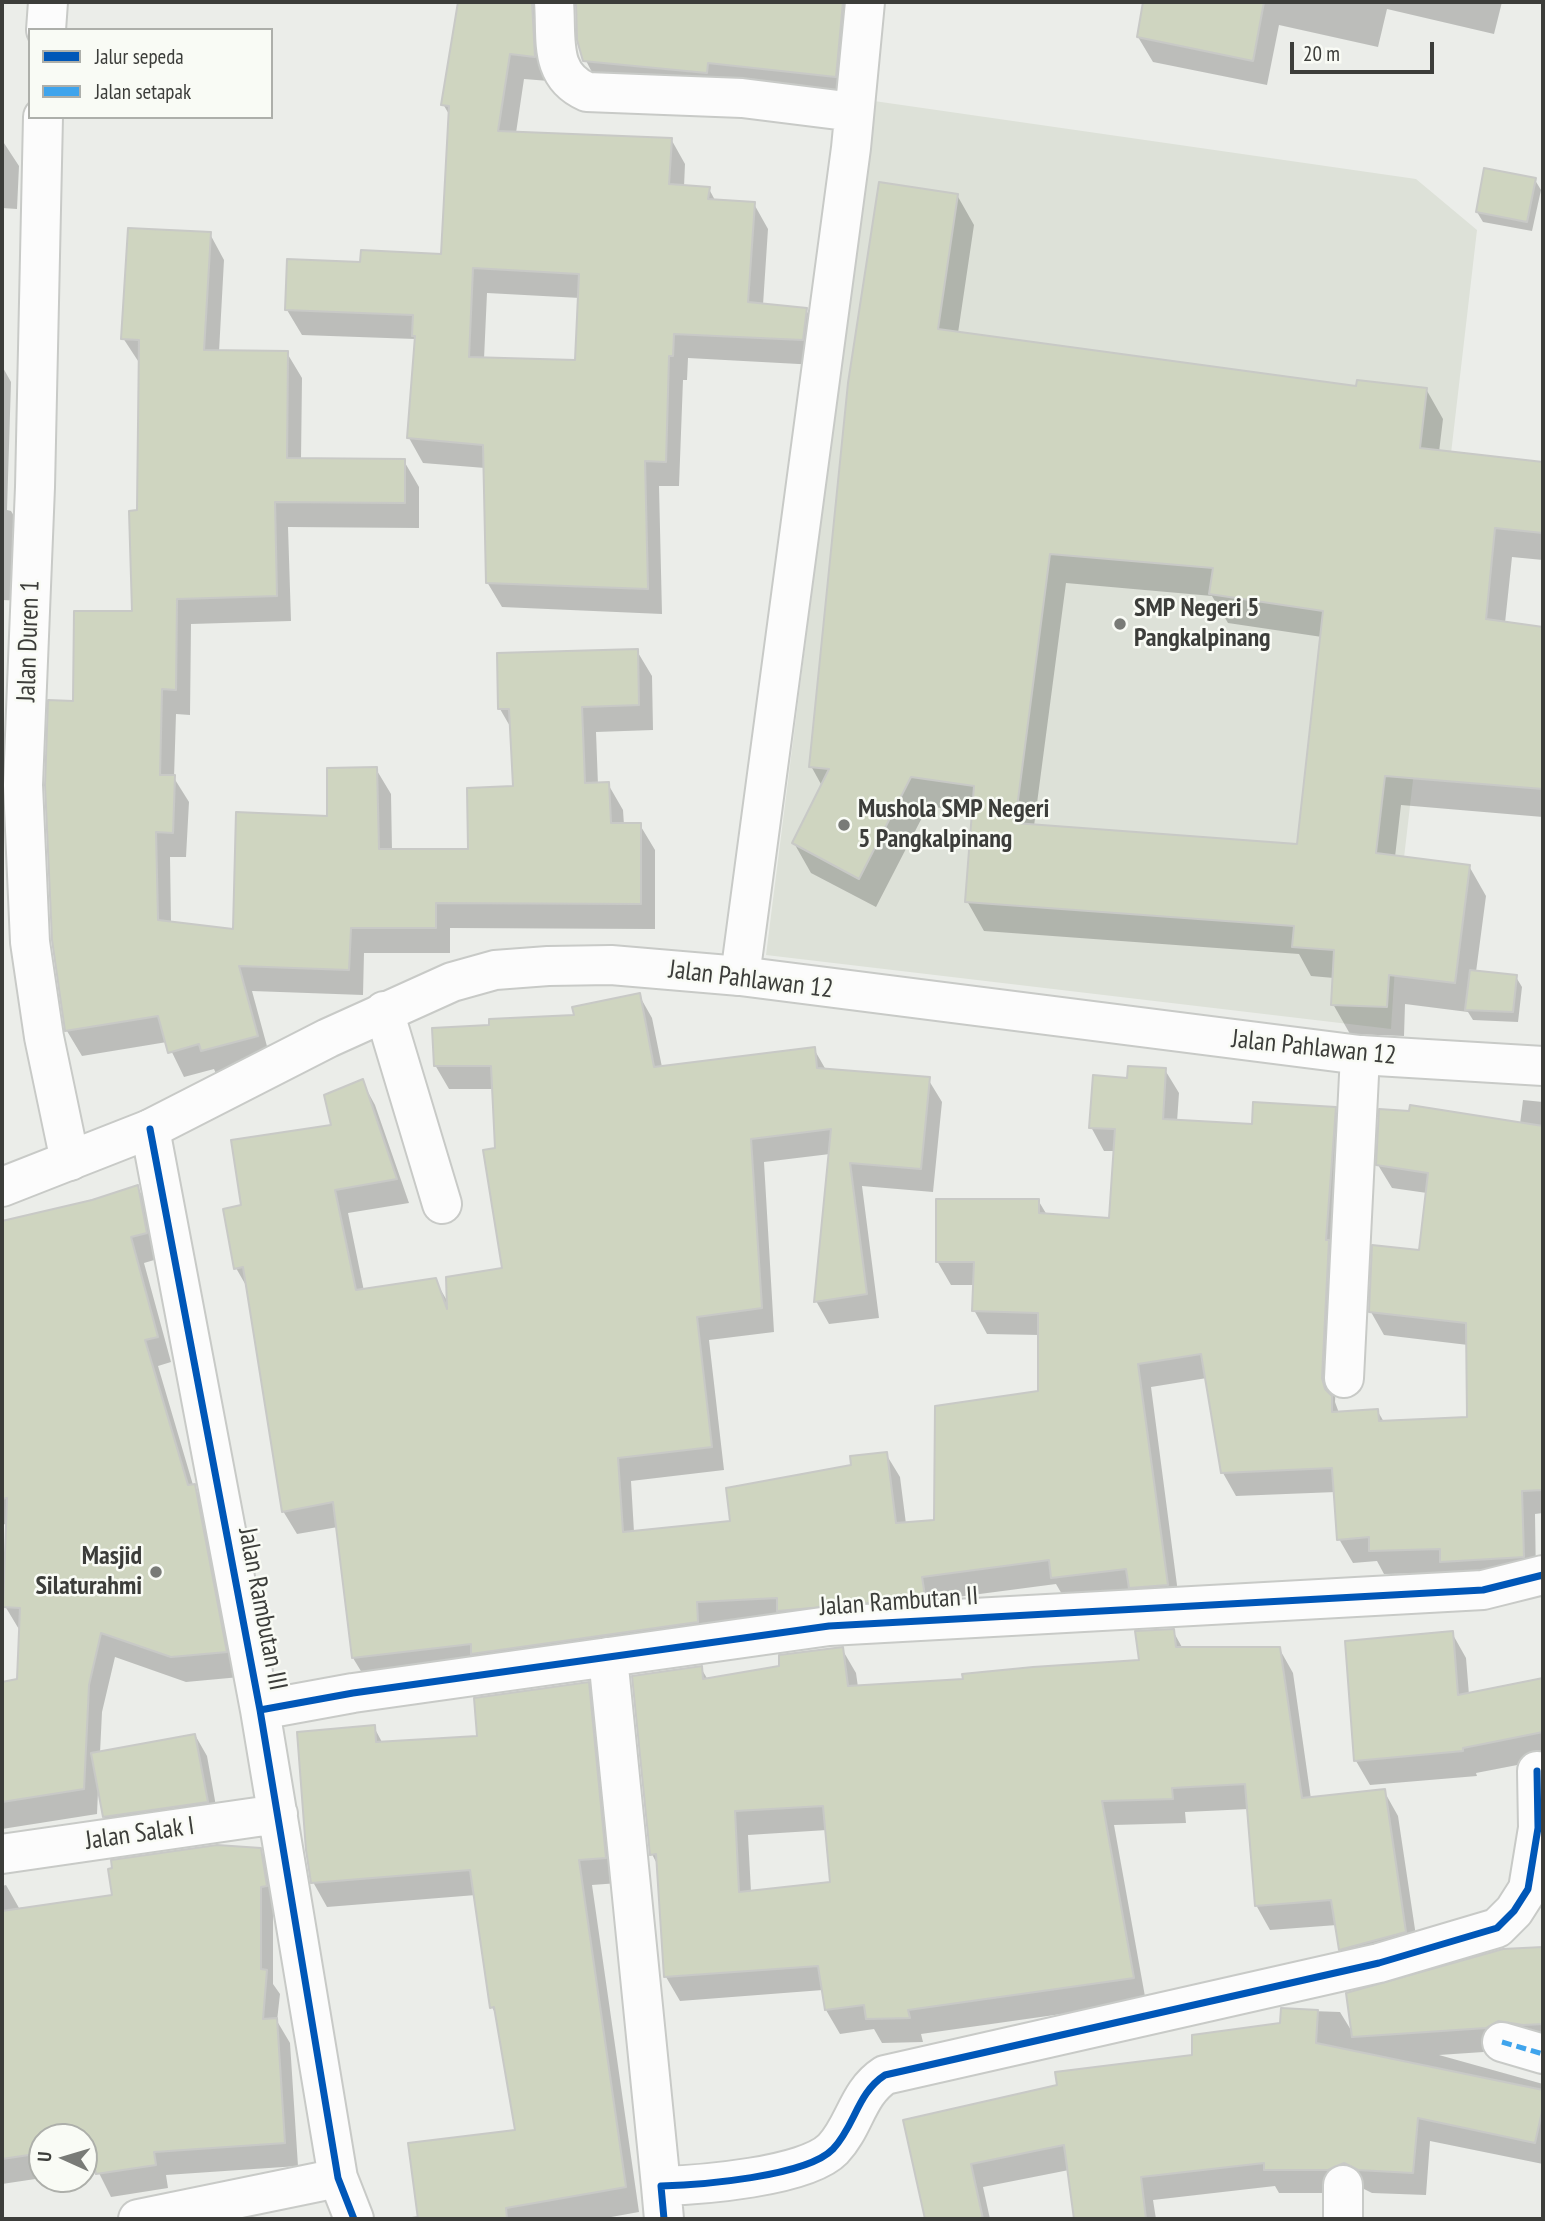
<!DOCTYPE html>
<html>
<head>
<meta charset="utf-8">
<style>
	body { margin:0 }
	#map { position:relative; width:1545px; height:2221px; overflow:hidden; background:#ebede9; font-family:"PT Sans Narrow",sans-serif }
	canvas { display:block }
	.frame { position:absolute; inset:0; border:4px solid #3c3d3a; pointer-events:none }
	.legend { position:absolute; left:28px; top:28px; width:245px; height:91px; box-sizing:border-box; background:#f9fbf5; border:2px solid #adafaa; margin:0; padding:9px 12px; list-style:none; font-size:21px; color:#3c3d3a }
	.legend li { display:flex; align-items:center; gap:14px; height:35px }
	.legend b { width:35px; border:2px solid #adafaa }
	.north { position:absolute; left:28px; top:2123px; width:70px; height:70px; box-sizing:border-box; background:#f9fbf5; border:2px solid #adafaa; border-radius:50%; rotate:274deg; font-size:19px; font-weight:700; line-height:28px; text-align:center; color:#3c3d3a }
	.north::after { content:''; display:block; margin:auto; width:24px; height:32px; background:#797b77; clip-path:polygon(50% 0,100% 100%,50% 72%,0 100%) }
	.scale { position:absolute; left:1290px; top:42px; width:144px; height:32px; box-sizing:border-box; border:4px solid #3c3d3a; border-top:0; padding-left:9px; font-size:21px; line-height:24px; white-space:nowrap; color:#3c3d3a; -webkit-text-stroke:5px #f9fbf5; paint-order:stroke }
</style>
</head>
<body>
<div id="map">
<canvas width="1545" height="2221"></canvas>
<div class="frame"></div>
<ul class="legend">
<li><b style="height:9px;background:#0057b8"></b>Jalur sepeda</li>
<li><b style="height:9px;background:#3fa4ec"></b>Jalan setapak</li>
</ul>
<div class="north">U</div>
<div class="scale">20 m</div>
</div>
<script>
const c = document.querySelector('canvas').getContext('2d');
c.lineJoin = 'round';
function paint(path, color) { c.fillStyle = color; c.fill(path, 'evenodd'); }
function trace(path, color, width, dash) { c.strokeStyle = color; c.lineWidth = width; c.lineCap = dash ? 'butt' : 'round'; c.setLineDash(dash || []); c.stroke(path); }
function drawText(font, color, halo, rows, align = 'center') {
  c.font = font + ' "PT Sans Narrow",sans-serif'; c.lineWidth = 5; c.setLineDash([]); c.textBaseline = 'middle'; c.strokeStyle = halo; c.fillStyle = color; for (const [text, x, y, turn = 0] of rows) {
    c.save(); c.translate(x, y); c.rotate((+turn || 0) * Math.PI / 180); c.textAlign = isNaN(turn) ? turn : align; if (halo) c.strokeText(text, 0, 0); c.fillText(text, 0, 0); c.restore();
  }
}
paint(new Path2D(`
	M 874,101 L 1416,179 L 1477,230 L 1400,892 L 1391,1029 L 766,955 Z`), '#dde1d8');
paint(new Path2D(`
	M 458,2 L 872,2 L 849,102 L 599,86 L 580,49 L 576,6 L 569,5 L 549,81 L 524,79 L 516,133 L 671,139 L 685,164 L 684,187 L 709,189 L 716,202 L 754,204 L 768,229 L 763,305 L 806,310 L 821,335 L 817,365 L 688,358 L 687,380 L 683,380 L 679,486 L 659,486 L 662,614 L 502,607 L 487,582 L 485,468 L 423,463 L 409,438 L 415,339 L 302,335 L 287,310 L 362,264 L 443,256 L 450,116 L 443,104 ZM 487,293 L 580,298 L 577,361 L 484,359 Z
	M 1145,2 L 1502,2 L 1494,34 L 1387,9 L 1378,47 L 1279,25 L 1267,85 L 1153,62 L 1138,37 Z
	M 2,72 L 4,75 L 2,100 Z
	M 2,140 L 19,166 L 17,209 L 2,208 Z
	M 1535,180 L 1541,190 L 1532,231 L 1483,222 L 1477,212 Z
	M 957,195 L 974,225 L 958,333 L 1357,388 L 1426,389 L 1443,419 L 1439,452 L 1543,464 L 1543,560 L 1512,557 L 1505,623 L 1543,629 L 1543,817 L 1401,805 L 1395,857 L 1469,866 L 1486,896 L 1476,972 L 1516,977 L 1522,987 L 1518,1022 L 1473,1020 L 1468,1012 L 1405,1004 L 1404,1036 L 1350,1034 L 1333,1004 L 1334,978 L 1311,976 L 1299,954 L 984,931 L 967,901 L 974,813 L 928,806 L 876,907 L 811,873 L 794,843 L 822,786 L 811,766 ZM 1066,583 L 1212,596 L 1228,623 L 1322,637 L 1299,846 L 1034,826 Z
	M 210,234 L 224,260 L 219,352 L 287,353 L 302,378 L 301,460 L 404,461 L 419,487 L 419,528 L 288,527 L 291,621 L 191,624 L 190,715 L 176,714 L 174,778 L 189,802 L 186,857 L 170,857 L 171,923 L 235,931 L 329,817 L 376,769 L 391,794 L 392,851 L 470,851 L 515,788 L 511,728 L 500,709 L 637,651 L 652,676 L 653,730 L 596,732 L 598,785 L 608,784 L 623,810 L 624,825 L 640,825 L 655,850 L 655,929 L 450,928 L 450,953 L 364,953 L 363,995 L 252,991 L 271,1061 L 217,1076 L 214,1069 L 184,1077 L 167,1042 L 82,1056 L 67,1031 L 54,940 L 75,703 L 134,613 L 139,512 L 140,364 L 123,338 Z
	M 2,366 L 11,382 L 7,510 L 11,511 L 27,537 L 24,601 L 2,600 Z
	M 639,995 L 652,1018 L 662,1067 L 814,1049 L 826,1070 L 928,1079 L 942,1102 L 933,1192 L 862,1186 L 879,1318 L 829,1324 L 816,1301 L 830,1154 L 764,1162 L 774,1332 L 709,1340 L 724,1470 L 631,1481 L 634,1532 L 732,1522 L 886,1454 L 900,1477 L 906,1524 L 936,1522 L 1039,1393 L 1039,1335 L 987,1334 L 974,1310 L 975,1285 L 951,1285 L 937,1261 L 1038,1200 L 1047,1215 L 1110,1220 L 1115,1151 L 1104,1151 L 1091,1127 L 1129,1079 L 1165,1070 L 1179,1093 L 1177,1122 L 1253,1126 L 1334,1108 L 1348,1132 L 1335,1402 L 1339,1413 L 1377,1410 L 1384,1422 L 1468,1419 L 1468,1345 L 1384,1335 L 1371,1312 L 1421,1252 L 1427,1193 L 1392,1188 L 1378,1165 L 1520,1124 L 1523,1100 L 1543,1102 L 1543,1513 L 1535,1514 L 1536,1580 L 1455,1585 L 1448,1573 L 1384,1574 L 1377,1561 L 1353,1563 L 1339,1539 L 1336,1492 L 1236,1496 L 1223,1473 L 1207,1378 L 1151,1387 L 1180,1608 L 1066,1601 L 1056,1584 L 934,1600 L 937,1619 L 367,1681 L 353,1658 L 338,1527 L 297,1534 L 283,1511 L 248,1289 L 236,1268 L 243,1206 L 333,1126 L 362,1081 L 375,1105 L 409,1203 L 348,1213 L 364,1291 L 435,1280 L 449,1304 L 504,1270 L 494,1089 L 449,1089 L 435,1065 L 491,1026 L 576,1016 Z
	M 137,1187 L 152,1212 L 161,1258 L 144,1263 L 171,1362 L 158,1366 L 193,1485 L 209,1511 L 240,1677 L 186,1682 L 115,1657 L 102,1712 L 100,1753 L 195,1735 L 207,1756 L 219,1823 L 117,1838 L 104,1817 L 98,1791 L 97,1814 L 2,1829 L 2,1683 L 18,1681 L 20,1631 L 5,1606 L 8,1526 L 2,1523 L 2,1224 Z
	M 1173,1631 L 1183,1649 L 1279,1648 L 1293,1673 L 1311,1799 L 1384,1791 L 1398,1816 L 1419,1956 L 1355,1973 L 1341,1949 L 1337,1925 L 1270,1930 L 1256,1905 L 1249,1809 L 1185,1812 L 1186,1823 L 1114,1825 L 1146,2002 L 921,2034 L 923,2042 L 882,2043 L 874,2029 L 840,2034 L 826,2010 L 823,1990 L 680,2001 L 666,1977 L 658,1866 L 652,1854 L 701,1668 L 708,1680 L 781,1668 L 842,1649 L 856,1673 L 858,1687 L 965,1680 L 1141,1662 ZM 827,1830 L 832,1883 L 751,1892 L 748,1835 Z
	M 1452,1633 L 1466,1658 L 1469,1695 L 1543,1680 L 1543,1760 L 1476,1773 L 1477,1776 L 1370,1785 L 1356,1761 Z
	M 588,1684 L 602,1709 L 619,1883 L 592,1885 L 639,2212 L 600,2219 L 397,2219 L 419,2216 L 517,2131 L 497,2017 L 492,2007 L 476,1895 L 327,1907 L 313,1882 L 374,1727 L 383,1744 L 478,1738 Z
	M 260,1849 L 273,1873 L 279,1909 L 273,1910 L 273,1984 L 280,1994 L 277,2021 L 290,2043 L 298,2166 L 166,2175 L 168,2188 L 111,2197 L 97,2169 L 84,2171 L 84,2137 L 42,2137 L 42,2178 L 2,2184 L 2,1886 L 6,1885 L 19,1908 L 114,1897 Z
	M 1543,1948 L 1543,2048 L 1439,2055 L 1543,2084 L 1543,2164 L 1430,2141 L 1426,2195 L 1372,2193 L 1358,2186 L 1342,2193 L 1279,2193 L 1275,2186 L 1153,2200 L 1156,2219 L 1076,2219 L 1069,2170 L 983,2187 L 990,2219 L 927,2219 L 906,2122 L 1194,2057 L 1282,2025 L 1283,2010 L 1340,2012 L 1354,2035 L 1503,1951 Z`), '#0003');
const building = new Path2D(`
	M 458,2 L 532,2 L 535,57 L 510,54 L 498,131 L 672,138 L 669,184 L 710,187 L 708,199 L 755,202 L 748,302 L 807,308 L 803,340 L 674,334 L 673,356 L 669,356 L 666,462 L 645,461 L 648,589 L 486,583 L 483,445 L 407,438 L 415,336 L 412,336 L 413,315 L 285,310 L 287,259 L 360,262 L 361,250 L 441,254 L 449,106 L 441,105 ZM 473,268 L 579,274 L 575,360 L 469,357 Z
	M 576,2 L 843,2 L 836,77 L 708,63 L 707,73 L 583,61 L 577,40 Z
	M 1143,2 L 1264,2 L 1253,61 L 1137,37 Z
	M 1484,168 L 1536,178 L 1527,222 L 1476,212 Z
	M 879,182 L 958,194 L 938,329 L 1356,386 L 1357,380 L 1427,388 L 1420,448 L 1543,462 L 1543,533 L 1495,528 L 1486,619 L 1543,627 L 1543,789 L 1385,776 L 1376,853 L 1470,865 L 1455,983 L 1389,975 L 1387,1007 L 1331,1005 L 1334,950 L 1292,947 L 1294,926 L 965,902 L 974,786 L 911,777 L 859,879 L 792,843 L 829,769 L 809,767 L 848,383 ZM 1050,554 L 1213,568 L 1209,594 L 1323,611 L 1297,844 L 1015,823 Z
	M 128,228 L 211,232 L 204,350 L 288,351 L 287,458 L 405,459 L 405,503 L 275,502 L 277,596 L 177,599 L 176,690 L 162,689 L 160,775 L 175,775 L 173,833 L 156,832 L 158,920 L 233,929 L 236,812 L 327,816 L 327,768 L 377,767 L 379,849 L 468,849 L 467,788 L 513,786 L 509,709 L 498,709 L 497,653 L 638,649 L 639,705 L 582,707 L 585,783 L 609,782 L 611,823 L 641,823 L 641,904 L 436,903 L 436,928 L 351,928 L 349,970 L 239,966 L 258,1036 L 201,1051 L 199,1044 L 168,1053 L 158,1016 L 65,1031 L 52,940 L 45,785 L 48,700 L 73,701 L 74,611 L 132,611 L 129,511 L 137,510 L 139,340 L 121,339 Z
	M 1470,970 L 1517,975 L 1513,1012 L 1465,1010 Z
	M 640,993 L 654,1067 L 815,1047 L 817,1068 L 930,1077 L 921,1169 L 850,1163 L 867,1294 L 814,1302 L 831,1129 L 751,1139 L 762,1308 L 697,1317 L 712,1447 L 618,1458 L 623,1532 L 730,1521 L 726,1488 L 851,1465 L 850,1456 L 887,1452 L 896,1523 L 934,1520 L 935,1406 L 1038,1391 L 1038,1313 L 972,1311 L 974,1262 L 936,1262 L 936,1199 L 1039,1199 L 1039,1213 L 1109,1218 L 1115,1129 L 1089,1128 L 1093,1075 L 1127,1078 L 1128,1066 L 1166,1068 L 1163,1119 L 1252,1124 L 1253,1102 L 1336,1107 L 1326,1240 L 1329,1240 L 1322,1378 L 1325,1389 L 1332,1396 L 1332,1412 L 1378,1409 L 1379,1421 L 1467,1417 L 1466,1323 L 1369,1312 L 1372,1245 L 1419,1250 L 1428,1173 L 1376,1165 L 1379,1109 L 1409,1111 L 1410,1105 L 1543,1126 L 1543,1490 L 1522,1491 L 1524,1557 L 1440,1562 L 1440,1549 L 1369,1551 L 1369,1537 L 1337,1540 L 1332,1468 L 1221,1473 L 1201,1354 L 1138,1364 L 1168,1585 L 1129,1588 L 1126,1569 L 1051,1578 L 1049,1560 L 922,1577 L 925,1596 L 893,1601 L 777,1611 L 777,1598 L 697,1602 L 698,1622 L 471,1654 L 471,1644 L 352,1658 L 333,1502 L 282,1512 L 243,1267 L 234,1269 L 223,1209 L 241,1205 L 231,1140 L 331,1125 L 324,1095 L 363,1079 L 397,1179 L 335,1190 L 356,1290 L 436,1278 L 447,1309 L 446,1277 L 502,1268 L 483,1150 L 495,1148 L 491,1066 L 434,1066 L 432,1028 L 489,1025 L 489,1019 L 574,1015 L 572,1007 Z
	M 138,1185 L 147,1233 L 131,1237 L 158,1337 L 145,1340 L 188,1485 L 195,1484 L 227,1652 L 171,1657 L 101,1633 L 89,1685 L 84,1789 L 2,1802 L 2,1682 L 17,1679 L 20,1608 L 3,1607 L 7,1498 L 2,1499 L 2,1221 L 92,1200 Z
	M 1174,1629 L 1176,1647 L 1280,1647 L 1302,1798 L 1385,1789 L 1406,1932 L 1339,1950 L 1331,1900 L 1255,1906 L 1245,1784 L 1172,1788 L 1173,1799 L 1102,1801 L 1134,1978 L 908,2010 L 910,2018 L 866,2019 L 864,2005 L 825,2010 L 818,1966 L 664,1977 L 656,1854 L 650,1855 L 632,1676 L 702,1666 L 703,1679 L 779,1666 L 779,1655 L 843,1647 L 848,1686 L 963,1679 L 962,1674 L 1033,1667 L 1139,1660 L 1135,1631 ZM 823,1806 L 830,1882 L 739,1892 L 735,1811 Z
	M 1453,1631 L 1458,1695 L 1543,1678 L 1543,1732 L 1463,1748 L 1463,1751 L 1354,1761 L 1345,1641 Z
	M 589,1682 L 606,1858 L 579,1860 L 626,2187 L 506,2208 L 507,2219 L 418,2219 L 408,2143 L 515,2130 L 494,2007 L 490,2008 L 470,1870 L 311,1883 L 306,1850 L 297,1732 L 375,1725 L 376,1742 L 477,1736 L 474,1698 Z
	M 195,1734 L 208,1802 L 103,1817 L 91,1753 Z
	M 217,1845 L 261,1848 L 267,1886 L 261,1887 L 261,1969 L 267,1970 L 263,2019 L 277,2018 L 285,2143 L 154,2152 L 156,2165 L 96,2174 L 91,2145 L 84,2146 L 84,2137 L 42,2137 L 42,2153 L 2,2159 L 2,1911 L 112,1895 L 108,1869 L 112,1868 L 111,1860 Z
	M 1543,1947 L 1543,2024 L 1523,2025 L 1498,2021 L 1486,2028 L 1352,2037 L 1346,1993 L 1503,1949 Z
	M 1281,2008 L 1318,2010 L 1316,2043 L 1543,2090 L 1543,2107 L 1535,2143 L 1418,2118 L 1413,2173 L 1358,2170 L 1344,2163 L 1328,2170 L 1264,2170 L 1264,2163 L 1141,2177 L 1146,2219 L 1074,2219 L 1064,2145 L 971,2164 L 983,2219 L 925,2219 L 903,2120 L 1057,2085 L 1055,2072 L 1192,2055 L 1192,2035 L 1280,2023 Z`);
paint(building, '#cfd5c0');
trace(building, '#c8c9c6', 2);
const minor = new Path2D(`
	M 554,2 C 557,38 548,75 587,92 L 742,98 L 854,112
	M 46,30 L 48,2
	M 43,117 L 35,487 L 23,785 L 30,942 L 44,1037 L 70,1161
	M 740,976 L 851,148 L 865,2
	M 384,1011 L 442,1204
	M 150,1129 L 260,1710 L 338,2178 L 354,2219
	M 1344,1378 L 1360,1055
	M 608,1657 L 661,2186
	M 260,1710 L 353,1693 L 829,1626 L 1483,1590 L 1543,1575
	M 2,1854 L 278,1814
	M 1502,2042 L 1543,2054
	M 138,2219 L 338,2178
	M 664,2219 L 661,2186 C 699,2185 806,2177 833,2149 C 855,2126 857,2093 885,2075 L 1379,1963 L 1497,1928 L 1514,1911 L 1528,1889 L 1538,1828 L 1537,1771
	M 1343,2219 L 1343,2185`);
const major = new Path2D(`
	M 2,1187 L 150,1129 L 328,1038 L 452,982 L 495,970 L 548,966 L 611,965 L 740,976 L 1360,1055 L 1543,1066`);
trace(minor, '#c8cac7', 42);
trace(major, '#c8cac7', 42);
trace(minor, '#fcfcfc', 38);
trace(major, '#fcfcfc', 38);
trace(new Path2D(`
	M 1502,2042 L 1543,2054`), '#3fa4ec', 5, [10, 5]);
trace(new Path2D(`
	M 150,1129 L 260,1710 L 338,2178 L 354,2219
	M 260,1710 L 353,1693 L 829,1626 L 1483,1590 L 1543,1575
	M 664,2219 L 661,2186 C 699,2185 806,2177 833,2149 C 855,2126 857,2093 885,2075 L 1379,1963 L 1497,1928 L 1514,1911 L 1528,1889 L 1538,1828 L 1537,1771`), '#0057b8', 7);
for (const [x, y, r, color] of [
	[1120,624,7,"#797b77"],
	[844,825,7,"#797b77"],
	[156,1572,7,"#797b77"]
]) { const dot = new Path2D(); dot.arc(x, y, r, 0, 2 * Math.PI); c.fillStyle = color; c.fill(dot); trace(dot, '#f9fbf5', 2.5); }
drawText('bold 26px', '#3c3d3a', '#f9fbf5', [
	["SMP Negeri 5",1134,609],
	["Pangkalpinang",1134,639],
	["Mushola SMP Negeri",858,810],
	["5 Pangkalpinang",858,840],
	["Masjid",142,1557,"right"],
	["Silaturahmi",142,1587,"right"]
], 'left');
drawText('26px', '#3c3d3a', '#f9fbf5', [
	["Jalan Duren 1",29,641,-88],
	["Jalan Pahlawan 12",751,980,7],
	["Jalan Pahlawan 12",1314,1048,6],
	["Jalan Rambutan II",899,1602,-4],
	["Jalan Rambutan III",262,1609,79],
	["Jalan Salak I",140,1834,-8]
]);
</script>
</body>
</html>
